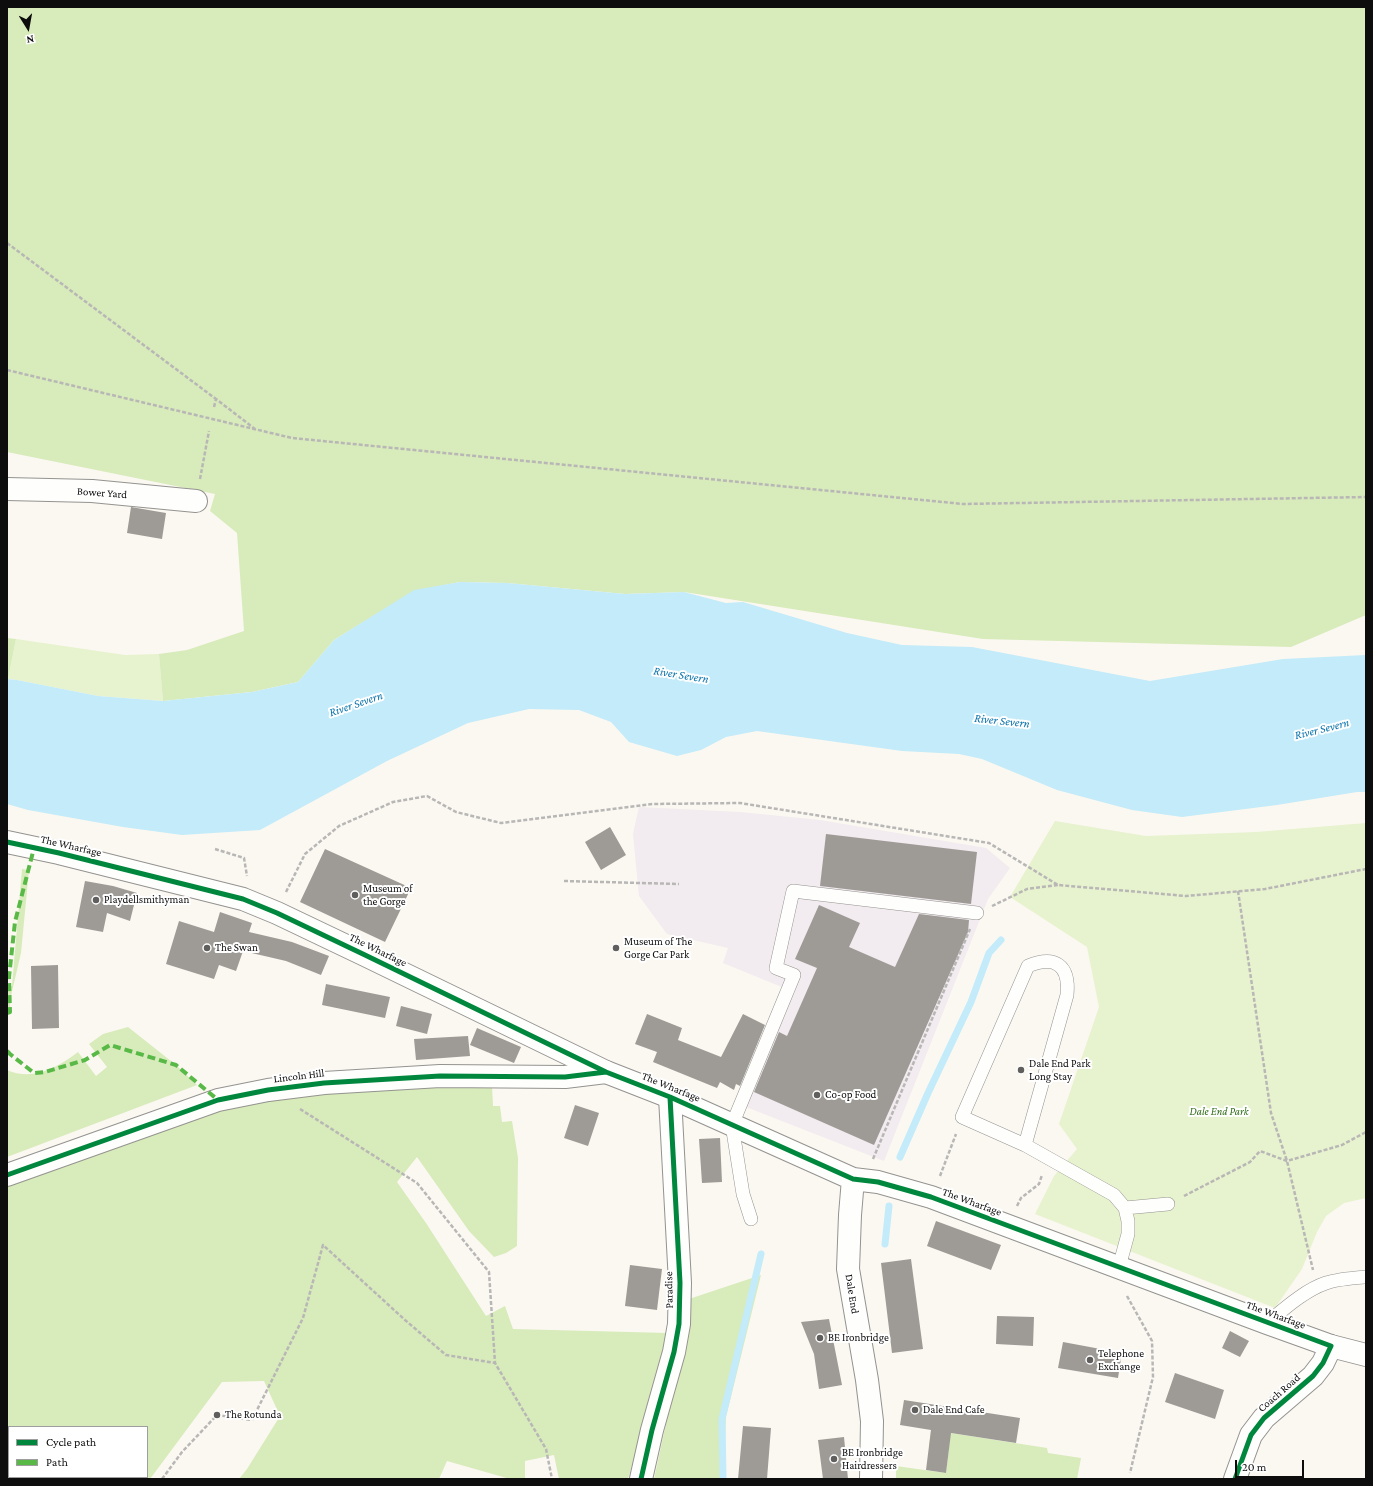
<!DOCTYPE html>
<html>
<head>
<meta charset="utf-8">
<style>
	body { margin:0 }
	#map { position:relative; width:1373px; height:1486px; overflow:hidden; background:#fbf8f1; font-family:"Crimson Pro",serif }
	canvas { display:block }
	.frame { position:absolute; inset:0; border:8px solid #0d0d0d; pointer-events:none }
	.legend { position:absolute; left:8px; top:1426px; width:140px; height:52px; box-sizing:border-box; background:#fff; border:1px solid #9e9e9e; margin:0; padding:5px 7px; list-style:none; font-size:12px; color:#0d0d0d }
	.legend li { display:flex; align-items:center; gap:8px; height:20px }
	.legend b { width:20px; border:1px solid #9e9e9e }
	.north { position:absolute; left:8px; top:8px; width:40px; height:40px; -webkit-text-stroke:3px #fff; paint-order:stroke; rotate:169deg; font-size:11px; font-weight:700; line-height:16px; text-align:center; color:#0d0d0d }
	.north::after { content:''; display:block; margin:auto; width:14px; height:18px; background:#0d0d0d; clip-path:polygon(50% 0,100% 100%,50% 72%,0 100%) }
	.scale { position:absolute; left:1235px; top:1460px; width:69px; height:18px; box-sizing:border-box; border:2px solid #0d0d0d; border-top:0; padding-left:5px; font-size:12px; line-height:14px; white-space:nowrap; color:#0d0d0d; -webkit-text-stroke:3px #fff; paint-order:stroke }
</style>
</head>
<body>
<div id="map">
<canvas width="1373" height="1486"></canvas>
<div class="frame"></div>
<ul class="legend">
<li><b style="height:5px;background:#00873e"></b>Cycle path</li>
<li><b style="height:5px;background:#58b947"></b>Path</li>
</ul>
<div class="north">N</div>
<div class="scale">20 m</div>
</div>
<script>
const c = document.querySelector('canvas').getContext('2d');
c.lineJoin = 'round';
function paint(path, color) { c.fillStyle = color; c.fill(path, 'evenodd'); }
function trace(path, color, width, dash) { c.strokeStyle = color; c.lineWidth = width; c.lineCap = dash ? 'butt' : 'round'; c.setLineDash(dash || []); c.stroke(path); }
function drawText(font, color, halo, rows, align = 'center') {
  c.font = font + ' "Crimson Pro",serif'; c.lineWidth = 4; c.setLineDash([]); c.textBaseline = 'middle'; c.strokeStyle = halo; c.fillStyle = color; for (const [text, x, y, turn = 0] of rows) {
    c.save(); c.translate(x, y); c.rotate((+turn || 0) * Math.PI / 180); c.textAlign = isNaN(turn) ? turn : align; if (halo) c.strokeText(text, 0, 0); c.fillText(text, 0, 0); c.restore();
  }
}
paint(new Path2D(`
	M 639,807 L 740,812 L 820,820 L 986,848 L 1010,868 L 988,899 L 884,1161 L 741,1105 L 789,990 L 723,963 L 728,948 L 667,934 L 639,896 L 633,834 Z`), '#f2ebef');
paint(new Path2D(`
	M 16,639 L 125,655 L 159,654 L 163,701 L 98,696 L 17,680 L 8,679 Z
	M 1055,821 L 1146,836 L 1256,832 L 1366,823 L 1366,1198 L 1344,1203 L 1326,1216 L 1317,1232 L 1302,1269 L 1275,1308 L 1035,1214 L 1054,1176 L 1077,1149 L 1059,1124 L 1099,1007 L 1087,947 L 1010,897 Z`), '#e7f2ce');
paint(new Path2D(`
	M 7,7 L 1366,7 L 1366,615 L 1291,647 L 983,639 L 684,592 L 625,594 L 507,583 L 460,582 L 414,591 L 334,640 L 298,682 L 252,692 L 163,701 L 159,654 L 187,650 L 244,631 L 237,533 L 210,511 L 215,494 L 7,452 Z
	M 7,638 L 16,639 L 8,679 L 7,679 Z
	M 22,869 L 29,870 L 21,953 L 10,1000 L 10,1012 L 7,1013 L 7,986 L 12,986 Z
	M 128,1027 L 176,1065 L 197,1085 L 7,1157 L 7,1070 C 33,1082 58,1067 78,1052 L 96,1076 L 107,1067 L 89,1044 L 103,1034 Z
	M 492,1085 L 493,1106 L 500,1106 L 502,1122 L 512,1121 L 518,1158 L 517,1246 L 506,1253 L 494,1257 L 469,1231 L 417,1157 L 397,1182 L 426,1223 L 486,1316 L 505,1306 L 513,1329 L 668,1333 L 646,1419 L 628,1479 L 559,1479 L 554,1455 L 525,1461 L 525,1479 L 510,1479 L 447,1461 L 439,1479 L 239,1479 L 247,1469 L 280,1416 L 264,1381 L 222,1382 L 150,1479 L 7,1479 L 7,1184 L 241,1098 L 332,1087 ZM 9,1427 L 147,1427 L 147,1477 L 9,1477 Z
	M 761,1275 L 726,1417 L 723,1479 L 654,1479 L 686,1331 L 686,1300 Z
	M 931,1430 L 1047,1448 L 1048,1453 L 1081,1458 L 1077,1479 L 896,1479 L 896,1466 L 946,1473 L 949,1449 L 929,1446 Z`), '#d8ebbb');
paint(new Path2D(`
	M 460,582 L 507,583 L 625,594 L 684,592 L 726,603 L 743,602 L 847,633 L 902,645 L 972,647 L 1150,681 L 1283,659 L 1366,655 L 1366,792 L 1357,792 L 1277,805 L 1182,817 L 1132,810 L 1057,790 L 982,759 L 959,754 L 902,751 L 757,731 L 726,737 L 701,750 L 677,756 L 629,742 L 611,722 L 579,710 L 529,709 L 468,723 L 387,761 L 260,830 L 182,835 L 123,827 L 28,810 L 7,804 L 7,679 L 17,680 L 98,696 L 163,701 L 252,692 L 298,682 L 334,640 L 414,590 Z`), '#c3ebf9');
trace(new Path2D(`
	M 900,1157 L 928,1093 L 971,1002 L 989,953 L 1001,940
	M 885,1244 L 889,1206
	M 723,1479 L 722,1419 L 761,1254`), '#c3ebf9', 7);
paint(new Path2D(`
	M 131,507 L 166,513 L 162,539 L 127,533 Z
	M 610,827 L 626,855 L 601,870 L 585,842 Z
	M 826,834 L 977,852 L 971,904 L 820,886 Z
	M 325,849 L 411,888 L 385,942 L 300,902 Z
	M 85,881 L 113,886 L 137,893 L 130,921 L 107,913 L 103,932 L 76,927 Z
	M 819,905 L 860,923 L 849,947 L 895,967 L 919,914 L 969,920 L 968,932 L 874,1145 L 754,1092 L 779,1032 L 787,1036 L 817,968 L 795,959 Z
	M 220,912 L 252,923 L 249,932 L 292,942 L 329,956 L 321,975 L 286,961 L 243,951 L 236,971 L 219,965 L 214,979 L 166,964 L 179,921 L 214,932 Z
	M 58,965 L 59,1028 L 32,1029 L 31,966 Z
	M 326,984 L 390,997 L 385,1018 L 322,1005 Z
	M 401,1006 L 432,1014 L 427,1034 L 396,1026 Z
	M 647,1014 L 682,1028 L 678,1040 L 721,1057 L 743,1014 L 765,1025 L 740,1086 L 736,1084 L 734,1090 L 720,1082 L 717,1088 L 653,1062 L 657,1052 L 635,1044 Z
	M 477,1028 L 521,1047 L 514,1063 L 470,1045 Z
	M 468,1036 L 470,1056 L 416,1060 L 414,1039 Z
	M 575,1105 L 599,1113 L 588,1146 L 564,1138 Z
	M 720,1138 L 722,1182 L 702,1183 L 699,1139 Z
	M 936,1221 L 1001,1245 L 991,1270 L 927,1246 Z
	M 911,1259 L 923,1349 L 892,1353 L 881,1263 Z
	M 630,1265 L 662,1269 L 657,1310 L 625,1306 Z
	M 997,1316 L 1034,1317 L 1033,1346 L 996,1344 Z
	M 829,1319 L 842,1385 L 819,1389 L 814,1354 L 801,1322 Z
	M 1230,1331 L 1249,1341 L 1240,1357 L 1222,1348 Z
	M 1063,1342 L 1122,1353 L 1118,1378 L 1058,1368 Z
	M 1175,1373 L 1224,1390 L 1215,1419 L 1165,1402 Z
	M 904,1400 L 1020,1418 L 1016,1443 L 951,1433 L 946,1473 L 926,1470 L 931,1430 L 900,1425 Z
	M 743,1426 L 771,1428 L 767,1479 L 738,1479 Z
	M 844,1437 L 848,1479 L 823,1479 L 818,1440 Z`), '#9e9b97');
const service = new Path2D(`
	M 1025,1145 L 962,1117 L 1028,966 C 1055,955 1070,965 1067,995 L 1025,1145 L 1114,1195 L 1125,1208 L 1128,1221 L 1128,1234 L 1119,1267
	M 1125,1208 L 1168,1204
	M 751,1219 L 743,1194 L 732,1125 L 794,975 L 776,968 L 793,891 L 977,913
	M 1267,1323 C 1284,1309 1305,1290 1326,1283 C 1338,1279 1353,1278 1366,1277`);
const minor = new Path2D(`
	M 7,489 L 92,491 L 196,501
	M 7,1175 L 218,1100 L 268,1090 L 324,1083 L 440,1076 L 565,1077 L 606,1072
	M 641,1479 L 652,1430 L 674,1352 L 679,1324 L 680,1283 L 670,1097
	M 1235,1479 L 1251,1435 L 1264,1418 L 1313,1376 L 1323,1363 L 1331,1346`);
const tertiary = new Path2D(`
	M 7,842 L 59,853 L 243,899 L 277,913 L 365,955 L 606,1072 L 670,1097 L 853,1179 L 878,1182 L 931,1197 L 1267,1323 L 1331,1346 L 1366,1355
	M 853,1179 L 850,1215 L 848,1269 L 867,1380 L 872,1421 L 871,1479`);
trace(service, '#949390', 14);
trace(minor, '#949390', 24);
trace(tertiary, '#949390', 24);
trace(new Path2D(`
	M 7,243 L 216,399
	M 7,370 L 292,438 L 963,504 L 1366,497
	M 214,407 L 216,399 L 255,429
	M 200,479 L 209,431
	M 215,849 L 244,858 L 247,876
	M 564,881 L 679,884
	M 1238,891 L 1271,1113 L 1287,1161 L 1313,1270
	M 286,892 L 305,854 L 339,826 L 393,802 L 427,796 L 456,812 L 501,823 L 653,804 L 740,803 L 989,843 L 1058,885 L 1186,896 L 1265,889 L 1366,869
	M 992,906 L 1027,889 L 1058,885
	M 300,1109 L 417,1183 L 489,1272 L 495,1363 L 546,1449 L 552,1479
	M 873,1159 L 970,929
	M 940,1176 L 956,1134
	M 1184,1196 L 1250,1162 L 1260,1151 L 1287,1161 L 1342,1145 L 1366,1132
	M 1017,1206 L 1021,1198 L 1039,1184 L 1042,1175
	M 1127,1296 L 1152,1341 L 1153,1377 L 1130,1473
	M 162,1479 L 182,1452 L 217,1415 L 252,1420 L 303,1318 L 323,1245 L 405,1320 L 446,1355 L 495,1363`), '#b8b7b6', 2.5, [4, 2]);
trace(service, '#fefefd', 13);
trace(minor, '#fefefd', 22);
trace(tertiary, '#fefefd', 22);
trace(new Path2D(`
	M 7,1013 L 10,1012 L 9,977 L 15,922 L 34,848
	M 7,1051 L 10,1054 L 34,1073 L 45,1072 L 85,1060 L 110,1045 L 176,1065 L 218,1100`), '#58b947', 4, [8, 4]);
trace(new Path2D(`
	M 7,842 L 59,853 L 243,899 L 277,913 L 365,955 L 606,1072 L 670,1097 L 853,1179 L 878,1182 L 931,1197 L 1331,1346 L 1323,1363 L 1313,1376 L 1264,1418 L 1251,1435 L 1235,1479
	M 7,1175 L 218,1100 L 268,1090 L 324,1083 L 440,1076 L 565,1077 L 606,1072
	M 641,1479 L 652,1430 L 674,1352 L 679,1324 L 680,1283 L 670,1097`), '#00873e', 5);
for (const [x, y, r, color] of [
	[355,895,4,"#605f5d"],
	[96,900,4,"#605f5d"],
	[207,948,4,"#605f5d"],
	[616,948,4,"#605f5d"],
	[1021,1070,4,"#605f5d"],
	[817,1095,4,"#605f5d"],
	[820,1338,4,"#605f5d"],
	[1090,1360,4,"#605f5d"],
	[915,1410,4,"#605f5d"],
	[217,1415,4,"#605f5d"],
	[834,1459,4,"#605f5d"]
]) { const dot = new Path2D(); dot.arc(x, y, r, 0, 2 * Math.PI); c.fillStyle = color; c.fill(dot); trace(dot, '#fff', 1.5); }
drawText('11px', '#0d0d0d', '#fff', [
	["Bower Yard",102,493,4],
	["The Wharfage",71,846,13],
	["The Wharfage",378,950,26],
	["Lincoln Hill",299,1076,-7],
	["The Wharfage",671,1087,22],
	["The Wharfage",972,1202,20],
	["Paradise",669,1290,-91],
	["Dale End",852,1294,81],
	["The Wharfage",1276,1315,20],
	["Coach Road",1279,1393,-41]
]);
drawText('11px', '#0d0d0d', '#fff', [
	["Museum of",363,889],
	["the Gorge",363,902],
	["Playdellsmithyman",104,900],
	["Museum of The",624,942],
	["Gorge Car Park",624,955],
	["The Swan",215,948],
	["Dale End Park",1029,1064],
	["Long Stay",1029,1077],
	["Co-op Food",825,1095],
	["BE Ironbridge",828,1338],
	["Telephone",1098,1354],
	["Exchange",1098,1367],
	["Dale End Cafe",923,1410],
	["The Rotunda",225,1415],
	["BE Ironbridge",842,1453],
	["Hairdressers",842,1466]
], 'left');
drawText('italic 11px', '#2f6c16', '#fff', [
	["Dale End Park",1219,1112]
]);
drawText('italic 12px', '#0973ac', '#fff', [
	["River Severn",681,675,9],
	["River Severn",356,704,-19],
	["River Severn",1002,721,6],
	["River Severn",1322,729,-14]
]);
</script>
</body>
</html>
